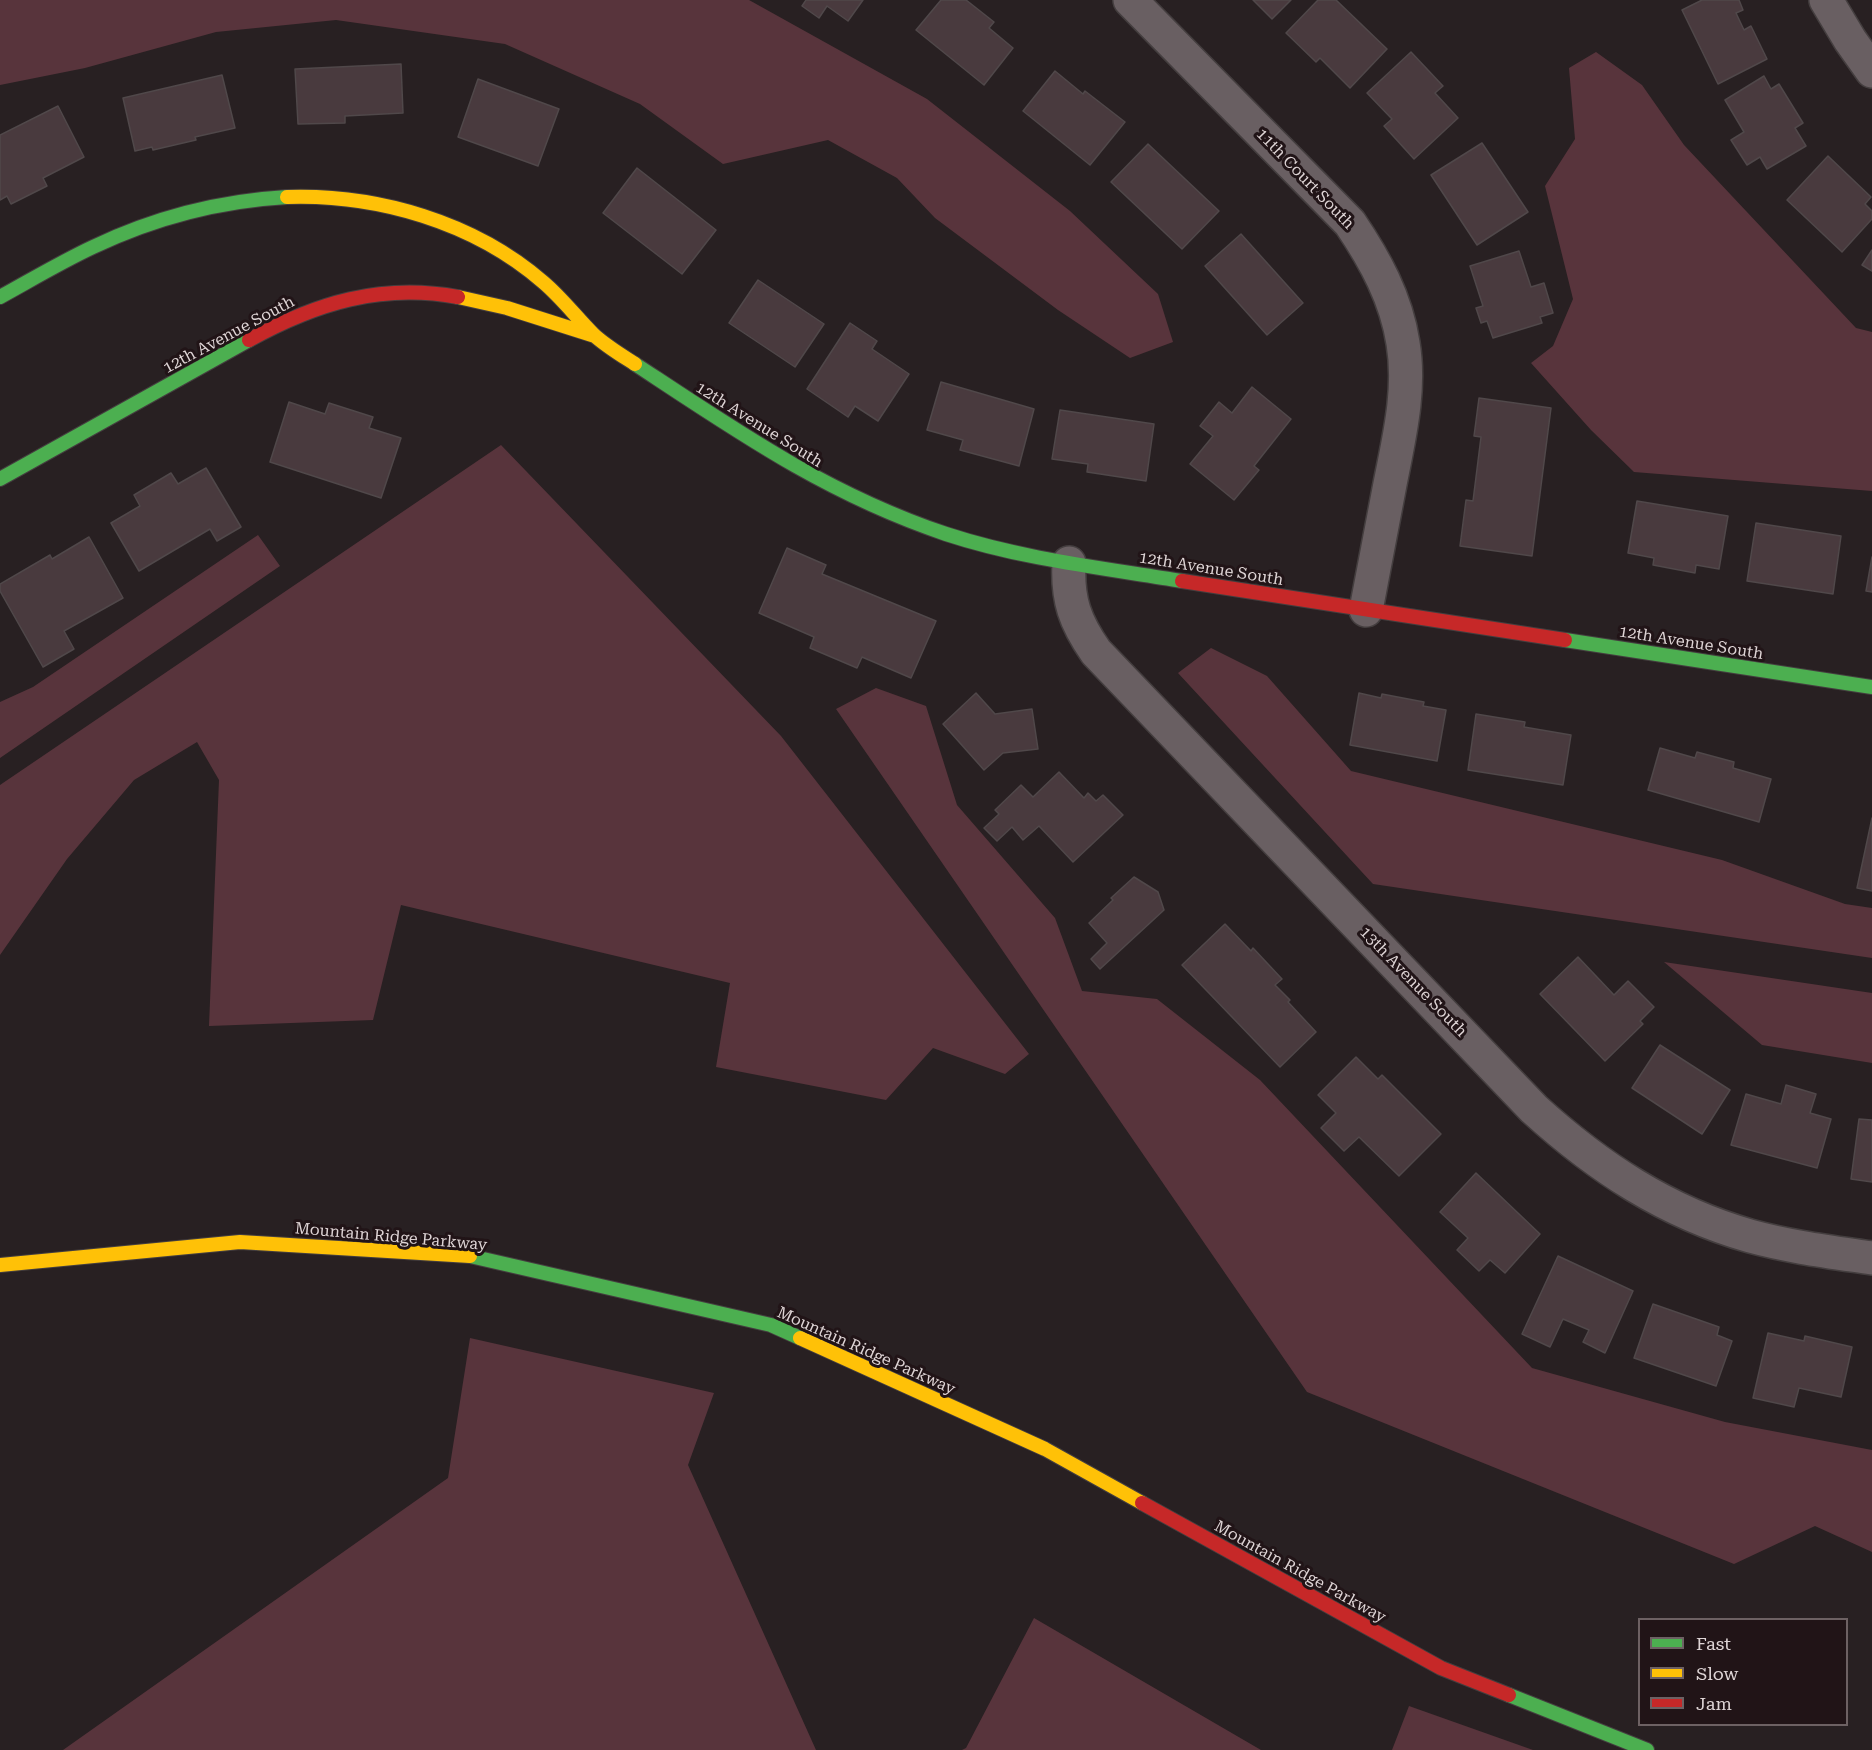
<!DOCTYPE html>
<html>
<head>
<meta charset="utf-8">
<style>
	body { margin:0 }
	#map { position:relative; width:1872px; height:1750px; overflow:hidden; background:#282022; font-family:"Roboto Serif",serif }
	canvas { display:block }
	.legend { position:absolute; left:1638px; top:1618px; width:210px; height:108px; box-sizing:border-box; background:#211417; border:2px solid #6d6163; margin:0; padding:8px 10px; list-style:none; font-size:18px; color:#ded4d5 }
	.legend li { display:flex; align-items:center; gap:12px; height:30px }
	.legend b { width:30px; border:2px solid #6d6163 }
</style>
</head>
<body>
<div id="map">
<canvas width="1872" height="1750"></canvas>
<ul class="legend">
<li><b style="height:8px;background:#4caf50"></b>Fast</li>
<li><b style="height:8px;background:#ffc107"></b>Slow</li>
<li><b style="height:8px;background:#c62828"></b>Jam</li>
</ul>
</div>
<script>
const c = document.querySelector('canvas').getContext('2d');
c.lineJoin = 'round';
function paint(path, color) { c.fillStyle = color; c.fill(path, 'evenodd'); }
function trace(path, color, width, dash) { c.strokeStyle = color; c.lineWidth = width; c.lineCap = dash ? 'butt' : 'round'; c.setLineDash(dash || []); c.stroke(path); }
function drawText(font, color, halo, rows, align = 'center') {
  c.font = font + ' "Roboto Serif",serif'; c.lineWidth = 6; c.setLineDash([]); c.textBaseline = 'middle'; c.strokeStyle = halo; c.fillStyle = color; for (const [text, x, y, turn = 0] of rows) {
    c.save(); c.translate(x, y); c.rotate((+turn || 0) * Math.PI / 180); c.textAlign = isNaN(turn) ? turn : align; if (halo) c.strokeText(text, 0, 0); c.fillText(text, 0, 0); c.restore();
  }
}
paint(new Path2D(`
	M 0,0 L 749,0 L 927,99 L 1070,211 L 1158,294 L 1173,342 L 1130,358 L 1058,310 L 935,218 L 897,178 L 828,140 L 723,164 L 640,104 L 505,44 L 336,20 L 216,32 L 85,68 L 0,85 Z
	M 1596,52 L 1642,85 L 1684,145 L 1856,328 L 1872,332 L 1872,491 L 1634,472 L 1591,430 L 1531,363 L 1553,346 L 1573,299 L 1545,186 L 1575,139 L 1569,68 Z
	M 501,445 L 781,736 L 1029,1054 L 1005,1074 L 933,1048 L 886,1100 L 716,1067 L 730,983 L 401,905 L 373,1020 L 209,1026 L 219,780 L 197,742 L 134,780 L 67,859 L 0,955 L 0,785 Z
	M 258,535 L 280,566 L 0,758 L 0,702 L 33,687 Z
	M 1211,648 L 1267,676 L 1351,771 L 1722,860 L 1845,904 L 1872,908 L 1872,958 L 1373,884 L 1178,673 Z
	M 876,688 L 926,706 L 957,805 L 1055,918 L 1082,991 L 1157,999 L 1260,1080 L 1532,1368 L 1725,1422 L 1872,1450 L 1872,1552 L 1815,1526 L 1734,1564 L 1307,1392 L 836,709 Z
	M 1664,962 L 1872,993 L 1872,1063 L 1762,1045 Z
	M 470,1338 L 714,1393 L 688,1465 L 816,1750 L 63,1750 L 448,1478 Z
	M 1034,1618 L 1261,1750 L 962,1750 L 966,1748 Z
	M 1409,1706 L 1533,1750 L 1392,1750 Z`), '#58343c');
const building = new Path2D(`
	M 806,0 L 863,0 L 848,21 L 827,6 L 819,18 L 802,6 Z
	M 941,0 L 966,0 L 994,22 L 989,28 L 1013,48 L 984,85 L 916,30 Z
	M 1253,0 L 1291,0 L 1272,19 Z
	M 1318,0 L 1336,0 L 1387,49 L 1350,88 L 1320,58 L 1316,62 L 1286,33 Z
	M 1702,0 L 1739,0 L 1743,10 L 1736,13 L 1744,30 L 1751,26 L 1767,59 L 1718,84 L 1682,10 Z
	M 1411,52 L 1443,86 L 1435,93 L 1458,118 L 1414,159 L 1384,126 L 1392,119 L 1367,93 Z
	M 401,64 L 403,113 L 345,116 L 345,123 L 298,124 L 295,69 Z
	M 1055,71 L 1083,94 L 1085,91 L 1125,122 L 1090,165 L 1023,111 Z
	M 222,75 L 235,128 L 195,137 L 196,140 L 153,150 L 152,147 L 135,151 L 123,98 Z
	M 1764,76 L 1771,89 L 1779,84 L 1803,123 L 1795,128 L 1806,146 L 1767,169 L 1760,157 L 1747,165 L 1731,140 L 1744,132 L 1725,100 Z
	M 478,79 L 559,109 L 538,166 L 458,137 Z
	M 58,106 L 84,157 L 43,178 L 47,186 L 11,204 L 7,196 L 0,200 L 0,135 Z
	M 1482,143 L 1528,212 L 1477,245 L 1431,175 Z
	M 1148,144 L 1219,211 L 1182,249 L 1111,182 Z
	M 1828,156 L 1871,197 L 1865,204 L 1872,211 L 1872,219 L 1842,252 L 1787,200 Z
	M 637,168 L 716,230 L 682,274 L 603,213 Z
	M 1241,234 L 1303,303 L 1267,335 L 1205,266 Z
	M 1872,250 L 1872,271 L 1862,265 Z
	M 1519,251 L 1531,287 L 1544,283 L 1553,313 L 1540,317 L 1542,323 L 1493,338 L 1487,321 L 1481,323 L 1476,308 L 1483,306 L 1470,266 Z
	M 758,280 L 824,324 L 795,367 L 729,323 Z
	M 850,323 L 877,341 L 872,349 L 909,374 L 878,421 L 855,406 L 848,417 L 807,389 Z
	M 941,382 L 1034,409 L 1019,466 L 960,450 L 963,440 L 927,430 Z
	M 1252,387 L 1291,419 L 1254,466 L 1259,470 L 1234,500 L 1190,464 L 1213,436 L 1200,426 L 1219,402 L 1232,413 Z
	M 1479,398 L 1551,408 L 1532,556 L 1460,546 L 1466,500 L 1473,501 L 1481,437 L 1474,436 Z
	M 289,402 L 325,414 L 329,403 L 373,417 L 369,428 L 401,438 L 381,498 L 270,462 Z
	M 1060,410 L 1154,424 L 1146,481 L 1087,472 L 1088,464 L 1052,459 Z
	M 206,468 L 241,527 L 217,541 L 210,529 L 139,571 L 111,523 L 140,506 L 134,495 L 171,473 L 178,484 Z
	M 1637,501 L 1728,516 L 1719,569 L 1696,565 L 1695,573 L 1653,565 L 1654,558 L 1628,553 Z
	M 1756,523 L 1841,536 L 1833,594 L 1747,581 Z
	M 89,537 L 123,598 L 64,631 L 74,649 L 43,667 L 0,591 L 0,584 L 50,555 L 52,559 Z
	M 787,548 L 826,565 L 822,574 L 936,621 L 911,678 L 862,657 L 857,668 L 810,648 L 814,637 L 759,613 Z
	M 1872,557 L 1872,592 L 1866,591 Z
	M 976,693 L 995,714 L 1032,709 L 1038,749 L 1003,753 L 984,770 L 943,724 Z
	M 1359,693 L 1381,698 L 1382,694 L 1424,702 L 1423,706 L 1446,710 L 1437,761 L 1350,745 Z
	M 1476,714 L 1525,722 L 1524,727 L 1571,735 L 1563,785 L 1468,770 Z
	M 1660,748 L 1695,758 L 1697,752 L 1734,762 L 1733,768 L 1771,779 L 1759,822 L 1648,790 Z
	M 1059,772 L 1084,798 L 1088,793 L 1096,801 L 1103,795 L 1123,815 L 1073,862 L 1039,826 L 1023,840 L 1012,827 L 997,841 L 984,828 L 999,814 L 995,810 L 1021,785 L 1033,797 Z
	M 1872,818 L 1872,891 L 1857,888 Z
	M 1134,877 L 1158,892 L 1164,910 L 1100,969 L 1091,959 L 1107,943 L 1089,923 L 1113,900 L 1111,898 Z
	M 1225,924 L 1251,951 L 1253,948 L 1282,979 L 1275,985 L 1290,1000 L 1288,1002 L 1316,1032 L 1280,1067 L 1182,965 Z
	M 1578,957 L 1614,995 L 1628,981 L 1654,1007 L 1640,1021 L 1643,1024 L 1605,1061 L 1540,994 Z
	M 1660,1045 L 1730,1090 L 1702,1134 L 1632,1088 Z
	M 1356,1057 L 1378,1079 L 1382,1075 L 1441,1134 L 1399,1176 L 1359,1137 L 1344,1151 L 1321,1128 L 1336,1113 L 1318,1095 Z
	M 1786,1085 L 1816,1094 L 1810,1113 L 1831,1119 L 1817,1168 L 1731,1145 L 1746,1094 L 1781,1104 Z
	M 1859,1119 L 1872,1120 L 1872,1182 L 1851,1179 Z
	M 1476,1173 L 1540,1234 L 1505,1273 L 1490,1260 L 1479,1271 L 1457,1250 L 1468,1238 L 1440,1212 Z
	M 1558,1256 L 1633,1291 L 1605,1353 L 1583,1342 L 1589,1330 L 1563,1319 L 1550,1347 L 1522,1334 Z
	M 1653,1304 L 1719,1327 L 1717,1335 L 1732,1341 L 1716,1386 L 1634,1358 Z
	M 1768,1333 L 1804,1341 L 1805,1336 L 1852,1347 L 1841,1397 L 1799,1388 L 1794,1407 L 1753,1398 Z`);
paint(building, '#493a3e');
trace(building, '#50484a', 1.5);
const street = new Path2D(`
	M 1130,0 L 1350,223 C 1375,260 1396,298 1403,343 C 1411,390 1399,438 1390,484 C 1382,526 1374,568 1366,610
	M 1826,0 L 1850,40 L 1872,71
	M 1069,563 C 1067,600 1075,622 1096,652 L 1534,1109 C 1598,1167 1666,1212 1750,1236 C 1790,1247 1831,1252 1872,1258`);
const fast = new Path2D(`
	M 0,297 C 31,280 61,262 93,247 C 156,217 218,201 287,197
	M 635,364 C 738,432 827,494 946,534 C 1022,559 1103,568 1182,581
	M 0,479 L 249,340
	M 1565,640 L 1872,687
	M 470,1256 L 771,1325 L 800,1338
	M 1509,1695 L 1647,1750`);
const slow = new Path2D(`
	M 287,197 C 377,194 474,222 543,282 C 562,298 576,317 594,335 C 606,346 621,355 635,364
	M 458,297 L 507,308 L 595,336
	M 0,1265 L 240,1242 L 470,1256
	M 800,1338 L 1045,1449 L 1142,1503`);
const jam = new Path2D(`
	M 249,340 C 316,303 381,283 458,297
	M 1182,581 L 1565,640
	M 1142,1503 L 1441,1668 L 1509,1695`);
trace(street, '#443e3f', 36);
trace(fast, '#443e3f', 16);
trace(slow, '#443e3f', 16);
trace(jam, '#443e3f', 16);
trace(street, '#695f62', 33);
trace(fast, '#4caf50', 14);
trace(slow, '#ffc107', 14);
trace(jam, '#c62828', 14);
drawText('16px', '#ded4d5', '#211417', [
	["11th Court South",1305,179,46],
	["12th Avenue South",229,335,-28],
	["12th Avenue South",759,425,32],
	["12th Avenue South",1211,569,9],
	["12th Avenue South",1691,643,9],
	["13th Avenue South",1413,982,46],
	["Mountain Ridge Parkway",391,1237,5],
	["Mountain Ridge Parkway",866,1351,24],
	["Mountain Ridge Parkway",1300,1572,29]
]);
</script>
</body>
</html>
